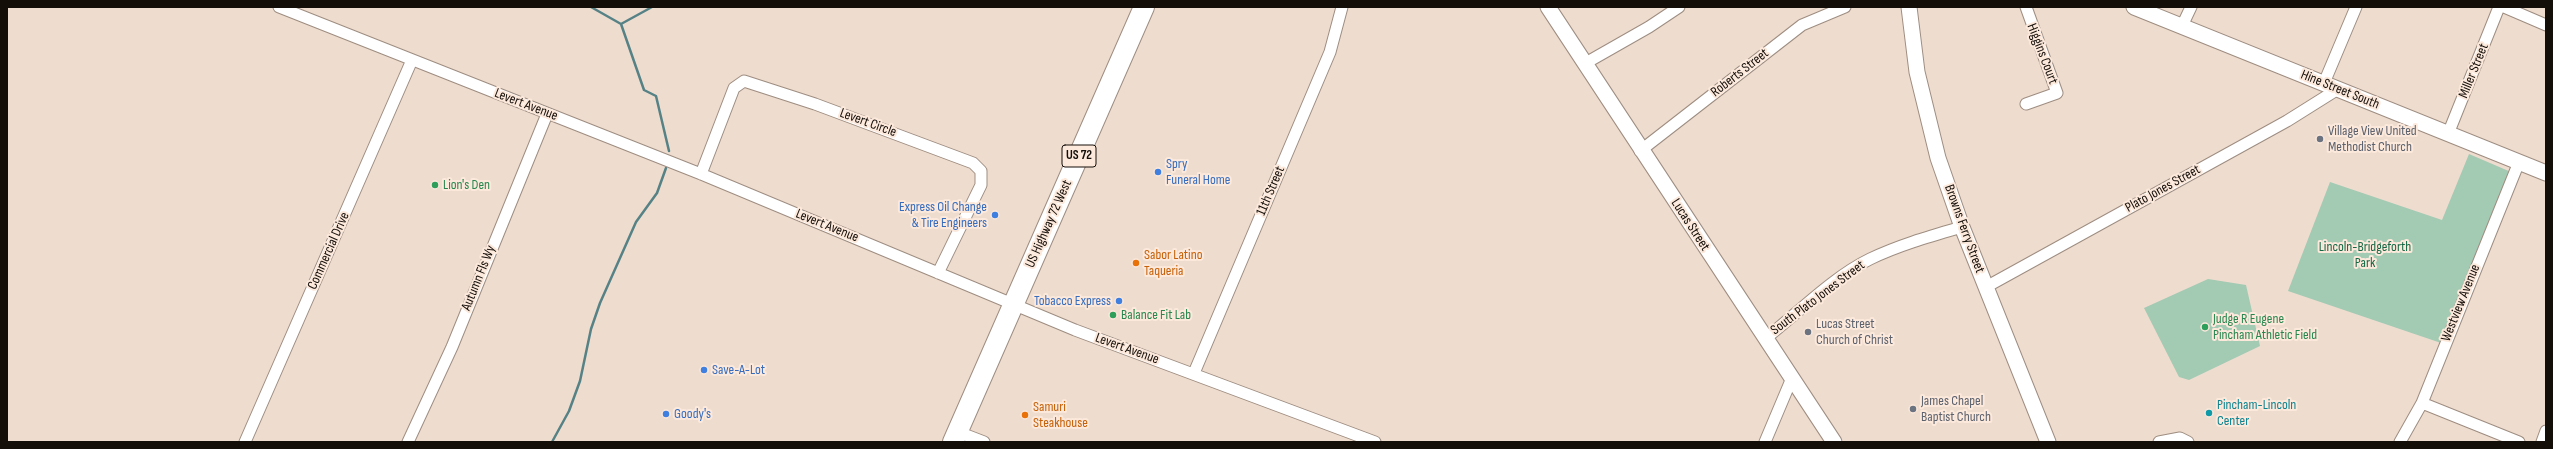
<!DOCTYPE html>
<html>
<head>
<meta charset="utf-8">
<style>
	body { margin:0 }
	#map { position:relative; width:2553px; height:449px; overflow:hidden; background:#eedccf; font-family:"Sofia Sans Condensed",sans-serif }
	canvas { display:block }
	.frame { position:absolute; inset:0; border:8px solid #140e09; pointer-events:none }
</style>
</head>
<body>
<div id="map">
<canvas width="2553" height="449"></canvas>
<div class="frame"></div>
</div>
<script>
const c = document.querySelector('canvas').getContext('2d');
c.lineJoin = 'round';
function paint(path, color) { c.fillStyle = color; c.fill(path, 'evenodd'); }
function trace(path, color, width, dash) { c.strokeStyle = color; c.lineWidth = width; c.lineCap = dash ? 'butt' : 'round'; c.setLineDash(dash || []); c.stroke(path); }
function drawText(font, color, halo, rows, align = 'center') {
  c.font = font + ' "Sofia Sans Condensed",sans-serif'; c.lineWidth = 4; c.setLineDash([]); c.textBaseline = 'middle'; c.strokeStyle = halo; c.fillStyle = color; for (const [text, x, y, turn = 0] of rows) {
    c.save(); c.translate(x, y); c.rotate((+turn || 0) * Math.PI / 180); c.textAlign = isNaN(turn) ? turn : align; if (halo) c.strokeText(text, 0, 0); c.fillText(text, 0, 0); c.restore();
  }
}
paint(new Path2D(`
	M 2469,154 L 2511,172 L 2441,343 L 2288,291 L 2330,182 L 2442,220 Z
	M 2208,279 L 2246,285 L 2260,346 L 2189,380 L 2179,377 L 2144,308 Z`), '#a3cab3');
trace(new Path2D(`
	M 591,7 L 621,24 L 644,90 L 656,96 L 669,151
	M 621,24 L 652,7
	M 552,442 L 569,411 L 580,381 L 591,329 L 600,303 L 636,222 L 657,193 L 666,168`), '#568286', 2.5);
const street = new Path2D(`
	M 279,7 L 701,174 L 1075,330 L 1375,442
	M 2504,7 L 2546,25
	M 2182,26 L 2191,7
	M 1584,64 L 1649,27 L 1679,7
	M 2324,83 L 2356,7
	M 2026,104 L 2057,93 L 2026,7
	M 2448,134 L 2499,7
	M 1640,151 L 1802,25 L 1845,7
	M 701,174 L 734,88 L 744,81 L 815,104 L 973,163 L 981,171 L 981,185 L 938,273
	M 1986,287 L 2287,121 L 2338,89
	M 1766,338 C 1798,313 1833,277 1870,259 C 1899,245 1931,236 1962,227
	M 1194,373 L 1330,52 L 1342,7
	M 2422,403 L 2519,442
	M 958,432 L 984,442
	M 245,442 L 412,60
	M 408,442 L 452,347 L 547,114
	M 1765,442 L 1792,378
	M 2159,442 L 2180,438 L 2188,442
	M 2400,442 L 2422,403 L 2519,162
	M 2542,442 L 2546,431`);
const secondary = new Path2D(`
	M 1548,7 L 1834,442
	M 1909,7 L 1917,72 L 1938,158 L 1962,227 L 2048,442
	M 2134,7 L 2546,173`);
const highway = new Path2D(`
	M 953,442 L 1144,7`);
trace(street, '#9e8d81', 13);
trace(secondary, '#9e8d81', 17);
trace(highway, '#9e8d81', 22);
trace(street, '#fff', 11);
trace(secondary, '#fff', 15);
trace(highway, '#fff', 20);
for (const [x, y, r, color] of [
	[2320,139,4,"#6b7280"],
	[1158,172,4,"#3f7fe0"],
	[435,185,4,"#2e9e5b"],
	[995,215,4,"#3f7fe0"],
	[1136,263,4,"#e8710a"],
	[1119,301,4,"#3f7fe0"],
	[1113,315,4,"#2e9e5b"],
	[2205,327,4,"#2e9e5b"],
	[1808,332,4,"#6b7280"],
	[704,370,4,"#3f7fe0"],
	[1913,409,4,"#6b7280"],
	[2209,413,4,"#0f9aa8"],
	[666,414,4,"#3f7fe0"],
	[1025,415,4,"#e8710a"]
]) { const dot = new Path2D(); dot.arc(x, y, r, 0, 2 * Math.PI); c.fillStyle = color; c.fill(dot); trace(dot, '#fce9dc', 1.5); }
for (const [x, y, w] of [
	[1079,156,34]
]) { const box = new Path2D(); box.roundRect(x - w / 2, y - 11, w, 22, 3); c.fillStyle = '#fce9dc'; c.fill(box); trace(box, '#140e09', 1); }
drawText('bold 13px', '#140e09', null, [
	["US 72",1079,156]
]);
drawText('14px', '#140e09', '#fce9dc', [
	["Higgins Court",2042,54,69],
	["Miller Street",2474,71,-68],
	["Roberts Street",1740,73,-38],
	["Hine Street South",2340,90,22],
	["Levert Avenue",526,105,21],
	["Levert Circle",868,123,20],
	["Plato Jones Street",2163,189,-29],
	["11th Street",1271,191,-67],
	["US Highway 72 West",1049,224,-66],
	["Lucas Street",1690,225,57],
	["Levert Avenue",827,226,22],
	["Browns Ferry Street",1964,229,70],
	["Commercial Drive",329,251,-66],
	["Autumn Fls Wy",479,278,-68],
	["South Plato Jones Street",1818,298,-37],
	["Westview Avenue",2461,303,-68],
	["Levert Avenue",1127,349,20]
]);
drawText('14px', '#5b616d', '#fce9dc', [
	["Village View United",2328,131],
	["Methodist Church",2328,147],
	["Lucas Street",1816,324],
	["Church of Christ",1816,340],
	["James Chapel",1921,401],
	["Baptist Church",1921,417]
], 'left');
drawText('14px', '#366cbe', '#fce9dc', [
	["Spry",1166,164],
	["Funeral Home",1166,180],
	["Express Oil Change",987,207,"right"],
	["& Tire Engineers",987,223,"right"],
	["Tobacco Express",1111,301,"right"],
	["Save-A-Lot",712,370],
	["Goody's",674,414]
], 'left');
drawText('14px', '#27864d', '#fce9dc', [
	["Lion's Den",443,185],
	["Balance Fit Lab",1121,315],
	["Judge R Eugene",2213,319],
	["Pincham Athletic Field",2213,335]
], 'left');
drawText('14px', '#136743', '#fce9dc', [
	["Lincoln-Bridgeforth",2365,247],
	["Park",2365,263]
]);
drawText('14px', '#c56008', '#fce9dc', [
	["Sabor Latino",1144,255],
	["Taqueria",1144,271],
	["Samuri",1033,407],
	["Steakhouse",1033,423]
], 'left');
drawText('14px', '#0d838f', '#fce9dc', [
	["Pincham-Lincoln",2217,405],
	["Center",2217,421]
], 'left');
</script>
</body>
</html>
